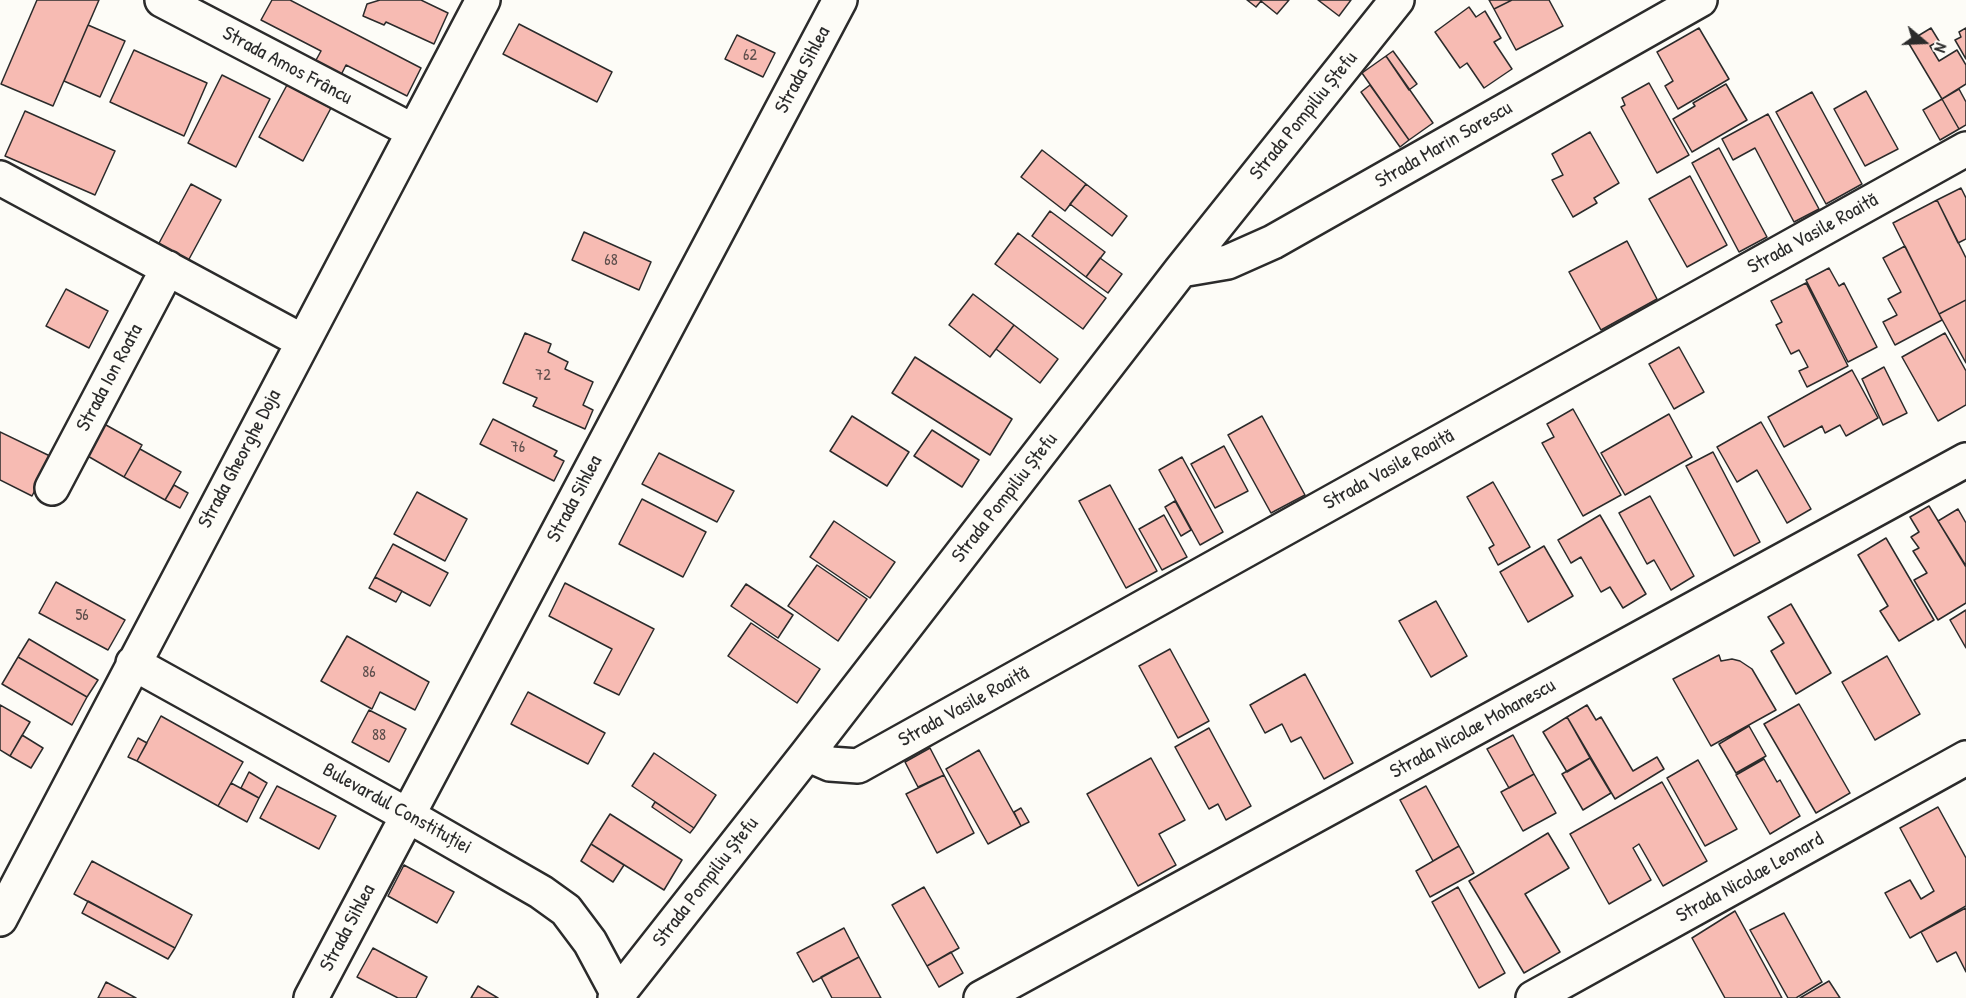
<!DOCTYPE html>
<html>
<head>
<meta charset="utf-8">
<style>
	body { margin:0 }
	#map { position:relative; width:1966px; height:998px; overflow:hidden; background:#fdfcf7; font-family:"Patrick Hand",sans-serif }
	canvas { display:block }
	.north { position:absolute; left:1894px; top:12px; width:60px; height:60px; -webkit-text-stroke:4px #fdfcf7; paint-order:stroke; rotate:109deg; font-size:16px; font-weight:700; line-height:24px; text-align:center; color:#2b2b2b }
	.north::after { content:''; display:block; margin:auto; width:21px; height:27px; background:#2b2b2b; clip-path:polygon(50% 0,100% 100%,50% 72%,0 100%) }
</style>
</head>
<body>
<div id="map">
<canvas width="1966" height="998"></canvas>
<div class="north">N</div>
</div>
<script>
const c = document.querySelector('canvas').getContext('2d');
c.lineJoin = 'round';
function paint(path, color) { c.fillStyle = color; c.fill(path, 'evenodd'); }
function trace(path, color, width, dash) { c.strokeStyle = color; c.lineWidth = width; c.lineCap = dash ? 'butt' : 'round'; c.setLineDash(dash || []); c.stroke(path); }
function drawText(font, color, halo, rows, align = 'center') {
  c.font = font + ' "Patrick Hand",sans-serif'; c.lineWidth = 4.5; c.setLineDash([]); c.textBaseline = 'middle'; c.strokeStyle = halo; c.fillStyle = color; for (const [text, x, y, turn = 0] of rows) {
    c.save(); c.translate(x, y); c.rotate((+turn || 0) * Math.PI / 180); c.textAlign = isNaN(turn) ? turn : align; if (halo) c.strokeText(text, 0, 0); c.fillText(text, 0, 0); c.restore();
  }
}
const building = new Path2D(`
	M 37,0 L 99,0 L 53,106 L 1,84 Z
	M 272,0 L 290,0 L 421,68 L 407,96 L 346,65 L 336,85 L 310,71 L 321,51 L 261,20 Z
	M 380,0 L 421,0 L 448,13 L 434,44 L 386,22 L 384,25 L 363,16 L 367,4 Z
	M 1247,0 L 1289,0 L 1277,14 L 1261,1 L 1256,7 Z
	M 1318,0 L 1351,0 L 1339,16 Z
	M 1489,0 L 1512,0 L 1494,9 Z
	M 1512,0 L 1549,0 L 1563,26 L 1516,50 L 1494,9 Z
	M 1469,7 L 1476,17 L 1485,11 L 1501,38 L 1494,42 L 1512,69 L 1484,88 L 1467,63 L 1460,68 L 1435,32 Z
	M 519,24 L 612,72 L 597,102 L 503,54 Z
	M 88,25 L 125,41 L 100,97 L 64,81 Z
	M 1699,28 L 1729,79 L 1678,109 L 1665,86 L 1673,81 L 1657,52 Z
	M 1931,28 L 1939,41 L 1930,46 L 1939,61 L 1957,50 L 1966,65 L 1966,84 L 1942,99 L 1908,42 Z
	M 1966,28 L 1966,59 L 1955,40 L 1961,37 L 1959,32 Z
	M 737,35 L 775,53 L 763,77 L 725,59 Z
	M 134,50 L 207,83 L 184,136 L 110,102 Z
	M 1393,51 L 1417,84 L 1409,90 L 1386,56 Z
	M 1386,56 L 1433,123 L 1409,140 L 1362,73 Z
	M 222,75 L 270,99 L 236,167 L 188,143 Z
	M 1649,83 L 1689,155 L 1657,173 L 1621,107 L 1625,105 L 1622,98 Z
	M 1726,84 L 1747,120 L 1692,152 L 1673,119 L 1695,106 L 1693,103 Z
	M 287,85 L 331,108 L 303,161 L 259,137 Z
	M 1370,85 L 1409,140 L 1400,147 L 1361,92 Z
	M 1959,89 L 1966,102 L 1966,125 L 1959,129 L 1942,99 Z
	M 1866,91 L 1898,149 L 1865,166 L 1834,109 Z
	M 1812,92 L 1862,184 L 1826,204 L 1776,112 Z
	M 1942,99 L 1959,129 L 1940,140 L 1923,110 Z
	M 25,111 L 115,151 L 95,195 L 5,156 Z
	M 1768,114 L 1819,209 L 1794,222 L 1755,148 L 1733,160 L 1722,139 Z
	M 1590,132 L 1619,183 L 1594,198 L 1597,203 L 1573,217 L 1552,180 L 1563,175 L 1552,154 Z
	M 1719,148 L 1767,237 L 1739,252 L 1692,163 Z
	M 1042,150 L 1086,184 L 1065,211 L 1021,177 Z
	M 1690,176 L 1727,245 L 1687,267 L 1649,199 Z
	M 191,184 L 221,200 L 188,261 L 158,245 Z
	M 1086,184 L 1127,216 L 1112,236 L 1070,204 Z
	M 1961,188 L 1966,198 L 1966,239 L 1958,243 L 1937,200 Z
	M 1937,200 L 1966,258 L 1966,300 L 1939,314 L 1893,223 Z
	M 1050,211 L 1105,252 L 1086,277 L 1032,236 Z
	M 584,232 L 651,262 L 639,290 L 572,260 Z
	M 1018,233 L 1106,298 L 1083,329 L 995,264 Z
	M 1627,241 L 1657,299 L 1601,330 L 1569,272 Z
	M 1905,246 L 1942,320 L 1895,345 L 1883,322 L 1897,315 L 1888,299 L 1901,292 L 1883,258 Z
	M 1100,258 L 1122,274 L 1108,293 L 1086,277 Z
	M 1829,268 L 1839,286 L 1844,283 L 1877,347 L 1848,362 L 1806,280 Z
	M 1806,283 L 1848,366 L 1807,387 L 1799,371 L 1808,367 L 1799,350 L 1791,354 L 1776,325 L 1782,322 L 1771,301 Z
	M 66,289 L 108,311 L 89,348 L 46,326 Z
	M 973,294 L 1014,325 L 990,357 L 949,325 Z
	M 1966,300 L 1966,363 L 1939,314 Z
	M 1014,325 L 1058,359 L 1040,383 L 996,349 Z
	M 525,333 L 551,344 L 548,352 L 568,362 L 565,369 L 593,382 L 583,405 L 593,410 L 585,429 L 533,406 L 537,398 L 503,383 Z
	M 1945,333 L 1966,371 L 1966,405 L 1938,421 L 1902,357 Z
	M 1679,347 L 1704,392 L 1674,409 L 1649,364 Z
	M 915,357 L 1012,419 L 990,455 L 892,393 Z
	M 1884,367 L 1907,413 L 1883,425 L 1862,379 Z
	M 1852,370 L 1878,418 L 1846,436 L 1840,425 L 1825,433 L 1822,426 L 1784,447 L 1768,417 Z
	M 1573,409 L 1621,495 L 1583,516 L 1542,443 L 1554,437 L 1547,424 Z
	M 1669,414 L 1692,457 L 1625,495 L 1601,453 Z
	M 852,416 L 909,452 L 887,486 L 830,451 Z
	M 1262,416 L 1305,495 L 1271,513 L 1228,435 Z
	M 493,419 L 557,451 L 554,456 L 564,461 L 554,481 L 480,444 Z
	M 97,420 L 142,445 L 124,477 L 79,451 Z
	M 1761,422 L 1811,509 L 1787,523 L 1757,470 L 1737,482 L 1717,447 Z
	M 932,430 L 979,460 L 962,487 L 914,456 Z
	M 0,432 L 52,457 L 32,496 L 0,480 Z
	M 1224,446 L 1248,491 L 1215,508 L 1191,464 Z
	M 140,449 L 181,472 L 165,500 L 124,477 Z
	M 1713,452 L 1760,542 L 1734,556 L 1686,466 Z
	M 659,453 L 734,491 L 717,522 L 642,484 Z
	M 1182,457 L 1223,532 L 1200,545 L 1159,470 Z
	M 1493,482 L 1530,547 L 1498,565 L 1489,548 L 1494,545 L 1467,497 Z
	M 174,485 L 188,493 L 180,508 L 165,500 Z
	M 1110,485 L 1157,571 L 1126,588 L 1079,501 Z
	M 417,492 L 467,519 L 445,561 L 394,534 Z
	M 1650,496 L 1694,576 L 1671,590 L 1654,560 L 1647,564 L 1619,513 Z
	M 642,499 L 706,532 L 683,577 L 619,544 Z
	M 1175,501 L 1191,530 L 1181,536 L 1165,507 Z
	M 1929,506 L 1966,567 L 1966,603 L 1938,620 L 1914,580 L 1927,573 L 1913,551 L 1919,548 L 1911,537 L 1919,532 L 1910,517 Z
	M 1958,509 L 1966,523 L 1966,566 L 1938,521 Z
	M 1164,515 L 1187,557 L 1162,570 L 1139,529 Z
	M 1600,515 L 1646,594 L 1623,608 L 1610,587 L 1601,592 L 1581,557 L 1571,563 L 1558,540 Z
	M 834,521 L 895,562 L 870,598 L 810,557 Z
	M 1886,538 L 1934,620 L 1899,641 L 1880,611 L 1888,606 L 1858,555 Z
	M 393,544 L 448,573 L 430,606 L 375,577 Z
	M 1544,546 L 1573,596 L 1528,622 L 1500,572 Z
	M 817,565 L 867,599 L 838,641 L 788,606 Z
	M 375,577 L 402,591 L 396,602 L 369,588 Z
	M 56,582 L 125,620 L 108,650 L 39,613 Z
	M 565,583 L 654,629 L 619,695 L 594,683 L 612,649 L 549,616 Z
	M 746,584 L 793,615 L 778,638 L 731,606 Z
	M 1436,601 L 1467,656 L 1431,677 L 1399,621 Z
	M 1791,604 L 1831,673 L 1796,694 L 1771,651 L 1784,643 L 1768,617 Z
	M 1966,610 L 1966,648 L 1950,620 Z
	M 751,623 L 820,669 L 797,703 L 728,656 Z
	M 347,636 L 429,682 L 415,710 L 380,692 L 372,709 L 321,681 Z
	M 29,639 L 98,680 L 87,697 L 18,657 Z
	M 1170,649 L 1209,721 L 1178,738 L 1139,666 Z
	M 1719,655 L 1721,661 L 1732,659 L 1740,661 L 1752,669 L 1776,710 L 1711,746 L 1673,679 Z
	M 1887,656 L 1920,714 L 1875,740 L 1842,682 Z
	M 18,657 L 87,697 L 72,725 L 2,684 Z
	M 1305,674 L 1353,763 L 1324,779 L 1301,737 L 1291,742 L 1282,724 L 1265,733 L 1250,705 Z
	M 528,692 L 605,733 L 588,764 L 511,724 Z
	M 1799,704 L 1850,793 L 1816,813 L 1764,724 Z
	M 0,705 L 30,722 L 10,756 L 0,750 Z
	M 1587,705 L 1596,720 L 1601,717 L 1633,771 L 1657,757 L 1664,769 L 1615,799 L 1567,717 Z
	M 369,710 L 406,729 L 389,762 L 352,742 Z
	M 161,716 L 243,762 L 218,806 L 137,761 Z
	M 1567,717 L 1590,758 L 1567,772 L 1543,732 Z
	M 1749,726 L 1766,756 L 1736,773 L 1719,744 Z
	M 1209,728 L 1251,806 L 1226,820 L 1218,804 L 1209,809 L 1175,747 Z
	M 22,735 L 43,748 L 31,768 L 10,756 Z
	M 1513,735 L 1534,774 L 1509,788 L 1487,749 Z
	M 138,738 L 147,743 L 137,761 L 128,757 Z
	M 930,748 L 944,775 L 918,787 L 905,762 Z
	M 979,750 L 1021,826 L 988,844 L 946,769 Z
	M 654,753 L 716,795 L 694,828 L 632,786 Z
	M 1151,758 L 1185,820 L 1159,834 L 1176,865 L 1138,886 L 1087,794 Z
	M 1590,758 L 1611,793 L 1583,810 L 1562,774 Z
	M 1764,759 L 1777,782 L 1780,780 L 1800,816 L 1770,834 L 1736,775 Z
	M 1698,760 L 1737,829 L 1705,846 L 1667,778 Z
	M 249,772 L 267,783 L 259,798 L 241,788 Z
	M 1534,774 L 1556,813 L 1523,831 L 1501,792 Z
	M 944,775 L 974,833 L 937,853 L 906,794 Z
	M 1662,782 L 1707,861 L 1663,886 L 1639,844 L 1633,848 L 1651,880 L 1609,904 L 1570,834 Z
	M 231,783 L 259,798 L 247,822 L 218,806 Z
	M 277,786 L 336,816 L 319,849 L 260,818 Z
	M 1426,786 L 1459,846 L 1433,861 L 1400,800 Z
	M 655,802 L 694,828 L 690,833 L 652,807 Z
	M 1938,807 L 1966,858 L 1966,906 L 1910,938 L 1885,893 L 1910,880 L 1921,899 L 1934,891 L 1900,828 Z
	M 1021,808 L 1029,822 L 1021,826 L 1014,812 Z
	M 610,814 L 682,860 L 664,890 L 591,844 Z
	M 1548,833 L 1569,868 L 1525,894 L 1560,952 L 1524,973 L 1469,881 Z
	M 591,844 L 624,865 L 613,882 L 581,861 Z
	M 1459,846 L 1474,873 L 1430,897 L 1416,871 Z
	M 92,861 L 192,915 L 175,948 L 74,894 Z
	M 404,865 L 454,892 L 437,923 L 388,896 Z
	M 924,887 L 959,948 L 927,966 L 892,905 Z
	M 1458,887 L 1505,973 L 1479,988 L 1432,902 Z
	M 88,901 L 175,948 L 168,959 L 82,913 Z
	M 1966,908 L 1966,972 L 1956,952 L 1937,962 L 1921,932 Z
	M 1735,911 L 1772,979 L 1782,998 L 1725,998 L 1692,938 Z
	M 1784,913 L 1822,982 L 1796,998 L 1788,998 L 1750,930 Z
	M 844,928 L 859,957 L 813,982 L 797,953 Z
	M 373,948 L 427,977 L 416,998 L 398,998 L 357,977 Z
	M 951,952 L 963,973 L 939,987 L 927,966 Z
	M 859,957 L 881,998 L 832,998 L 821,977 Z
	M 1829,981 L 1840,998 L 1800,998 Z
	M 106,982 L 136,998 L 98,998 Z
	M 478,986 L 498,998 L 471,998 Z`);
paint(building, '#f7bbb3');
trace(building, '#2b2b2b', 1.5);
const minor = new Path2D(`
	M 162,0 L 413,131
	M 0,178 L 302,341
	M 1181,270 L 1228,262 L 1273,242 L 1700,0
	M 52,488 L 168,268
	M 133,663 L 407,815 L 541,892 L 566,910 L 590,942 L 620,998
	M 807,754 L 830,764 L 858,766 L 1966,149
	M 0,919 L 483,0
	M 311,998 L 840,0
	M 615,998 L 807,754 L 1181,270 L 1397,0
	M 981,998 L 1966,460
	M 1533,998 L 1966,758`);
trace(minor, '#2b2b2b', 38);
trace(minor, '#fdfcf7', 33);
drawText('16px', '#5e4f4d', null, [
	["62",750,56],
	["68",611,261],
	["72",543,376],
	["76",518,448],
	["56",82,616],
	["86",369,673],
	["88",379,736]
]);
drawText('20px', '#2b2b2b', '#fdfcf7', [
	["Strada Amos Frâncu",287,66,28],
	["Strada Sihlea",803,70,-62],
	["Strada Pompiliu Ștefu",1304,116,-51],
	["Strada Marin Sorescu",1444,145,-30],
	["Strada Vasile Roaită",1813,234,-29],
	["Strada Ion Roata",110,378,-62],
	["Strada Gheorghe Doja",240,459,-62],
	["Strada Vasile Roaită",1389,470,-29],
	["Strada Pompiliu Ștefu",1005,498,-52],
	["Strada Sihlea",575,499,-62],
	["Strada Vasile Roaită",964,707,-29],
	["Strada Nicolae Mohanescu",1473,729,-29],
	["Bulevardul Constituției",397,809,29],
	["Strada Nicolae Leonard",1750,878,-29],
	["Strada Pompiliu Ștefu",706,882,-52],
	["Strada Sihlea",348,928,-62]
]);
</script>
</body>
</html>
